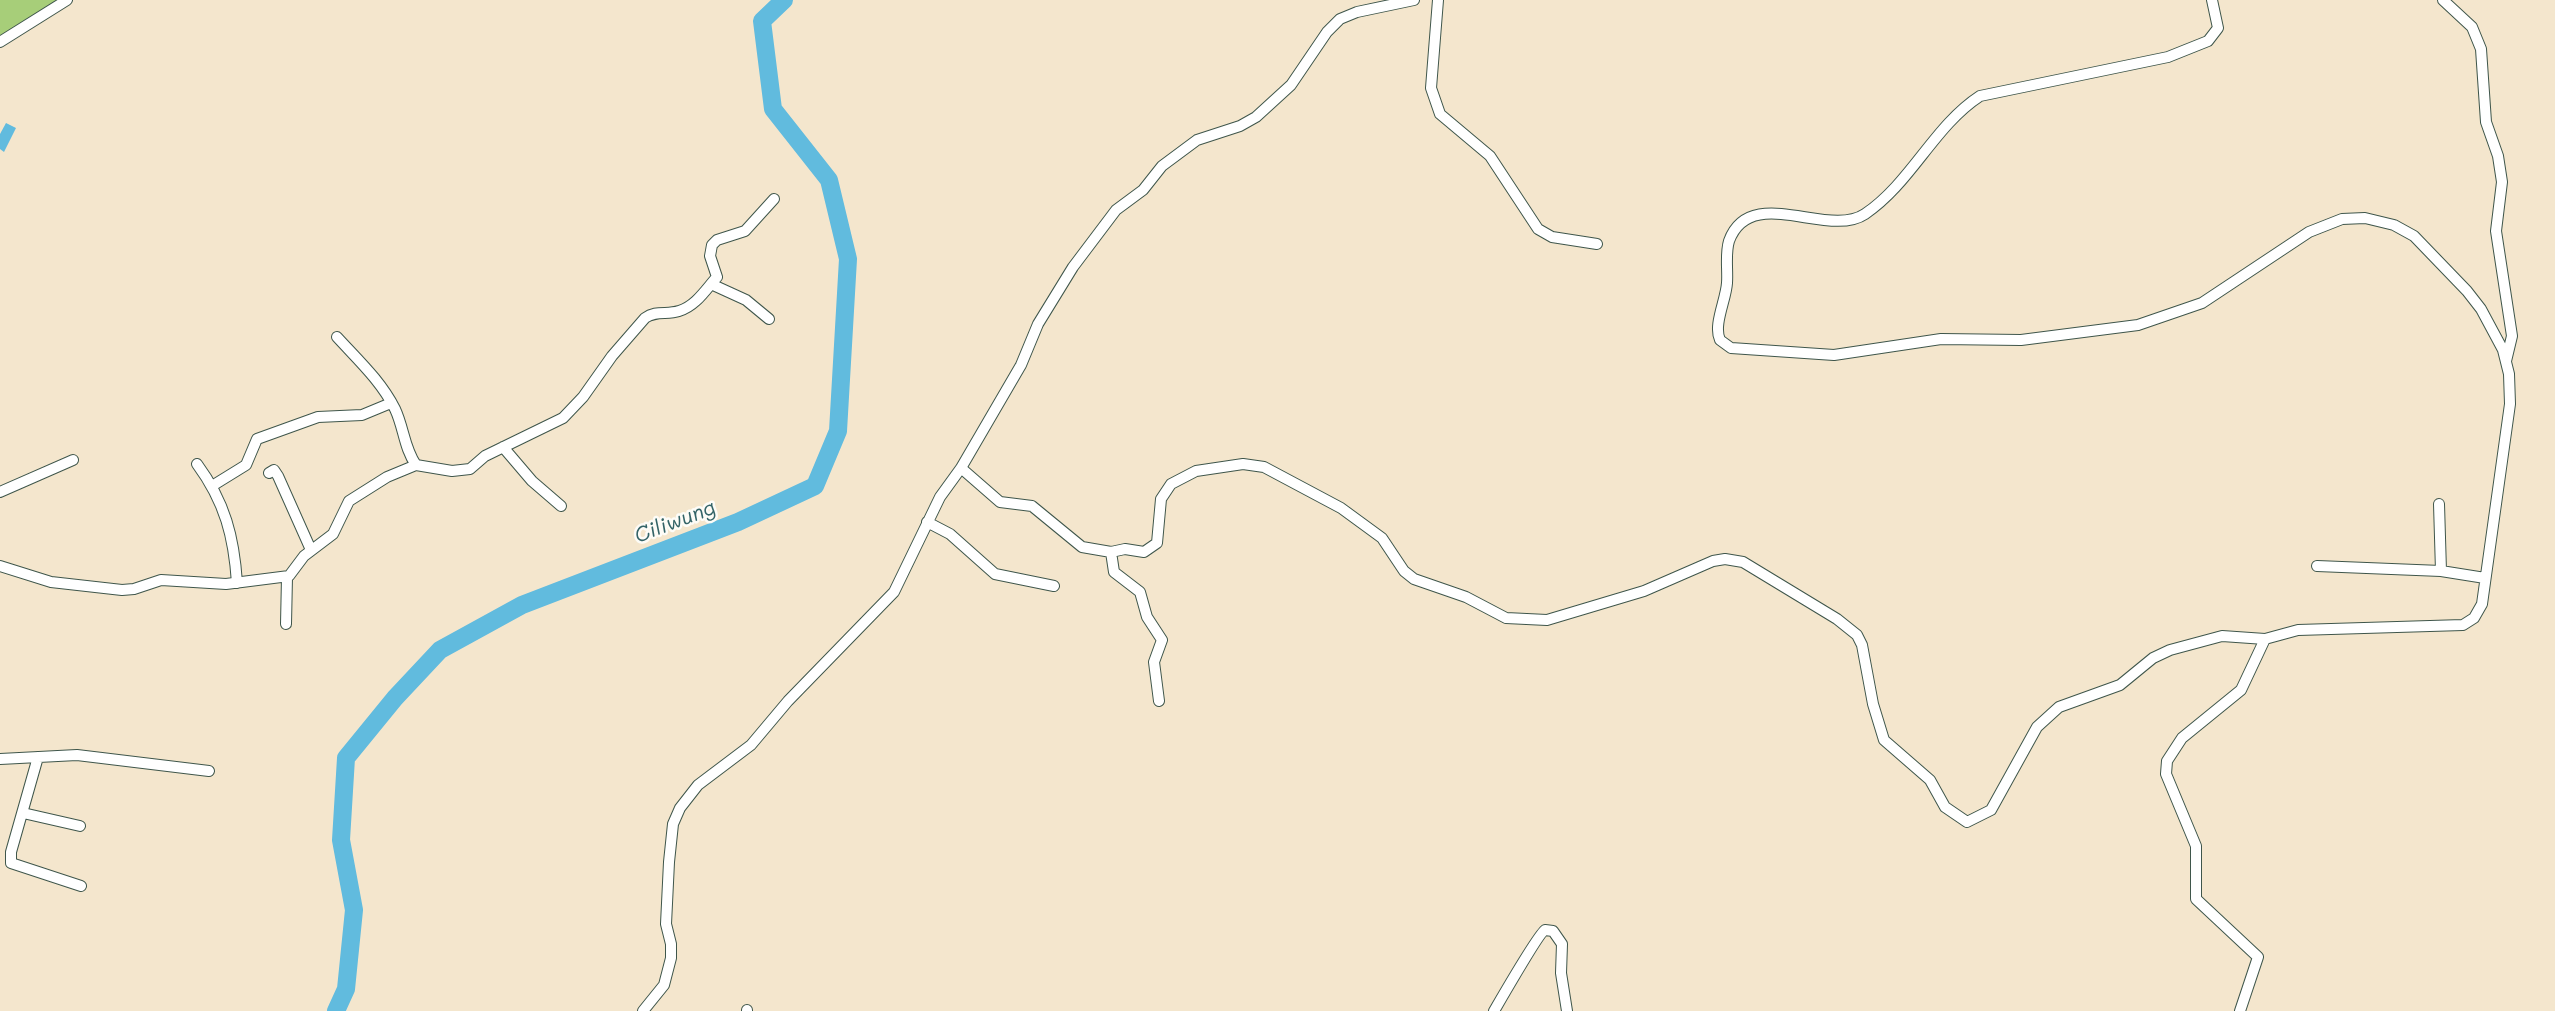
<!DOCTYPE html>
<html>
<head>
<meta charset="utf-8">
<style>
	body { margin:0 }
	canvas { display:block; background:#f4e6cd }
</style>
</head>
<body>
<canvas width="2555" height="1011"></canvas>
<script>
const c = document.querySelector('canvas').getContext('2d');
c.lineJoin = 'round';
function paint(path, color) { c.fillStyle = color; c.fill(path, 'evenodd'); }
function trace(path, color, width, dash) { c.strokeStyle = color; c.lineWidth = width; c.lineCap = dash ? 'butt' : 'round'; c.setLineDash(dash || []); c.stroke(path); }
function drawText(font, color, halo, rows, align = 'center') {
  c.font = font + ' Mali,sans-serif'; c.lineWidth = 5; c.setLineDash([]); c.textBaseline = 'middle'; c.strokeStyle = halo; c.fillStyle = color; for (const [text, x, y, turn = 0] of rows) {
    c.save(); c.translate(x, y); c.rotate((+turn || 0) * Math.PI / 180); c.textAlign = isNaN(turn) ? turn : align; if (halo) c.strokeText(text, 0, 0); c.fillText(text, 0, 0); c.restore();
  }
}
paint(new Path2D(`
	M 0,0 L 67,0 L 0,42 Z`), '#a7ce79');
paint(new Path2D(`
	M 6,123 L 16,128 L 4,152 L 0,149 L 0,134 Z`), '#61bbde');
trace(new Path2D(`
	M 336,1011 L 346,989 L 354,910 L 341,840 L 346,758 L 395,698 L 440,650 L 522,605 L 738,522 L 815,486 L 838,431 L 848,259 L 829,180 L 773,109 L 762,21 L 784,0`), '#61bbde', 18);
const minor = new Path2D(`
	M 1438,0 L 1431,88 L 1440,114 L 1490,156 L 1538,229 L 1552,237 L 1597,244
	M 2212,0 L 2218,28 L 2208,41 L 2168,57 L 1980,96 C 1934,126 1911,183 1865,214 C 1828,239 1750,183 1729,241 C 1725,254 1728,270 1727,283 C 1726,300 1713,325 1720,340 L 1731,348 L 1834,355 L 1941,339 L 2021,340 L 2138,325 L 2202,303 L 2309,232 L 2342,219 L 2365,218 L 2394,225 L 2414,236 L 2467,291 L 2481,309 L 2503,350 L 2509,374 L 2510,404 L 2482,604 L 2474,618 L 2463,625 L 2298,630 L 2265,639 L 2241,690 L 2182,738 L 2167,761 L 2166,774 L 2196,846 L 2196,899 L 2258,957 L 2240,1011
	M 2443,0 L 2472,27 L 2481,49 L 2486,122 L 2498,156 L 2502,182 L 2496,231 L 2512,336 L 2506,361
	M 0,42 L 67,0
	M 711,284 L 746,300 L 769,319
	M 337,337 C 358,360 381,381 395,409 C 404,428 404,448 416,465
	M 503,447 L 532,481 L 561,506
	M 197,464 C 225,502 234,537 237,583
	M 961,468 L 1000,502 L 1032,506 L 1082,547 L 1111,552 L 1114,572 L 1140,592 L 1147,617 L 1162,640 L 1154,662 L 1159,701
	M 269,473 L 274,470 L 278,476 L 311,550
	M 212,486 L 246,465 L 257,439 L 318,417 L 362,415 L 391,403
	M 0,492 L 73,460
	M 2439,504 L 2441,571
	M 927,522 L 950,534 L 995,574 L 1054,586
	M 1111,552 L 1125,549 L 1144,552 L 1157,543 L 1161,499 L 1171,484 L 1196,471 L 1243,464 L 1264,467 L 1341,508 L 1382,538 L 1404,571 L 1414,579 L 1466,597 L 1506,618 L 1547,620 L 1644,591 L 1713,561 L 1725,559 L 1743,562 L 1837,619 L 1857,635 L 1862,645 L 1873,704 L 1884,740 L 1930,780 L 1945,807 L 1967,822 L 1991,810 L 2037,727 L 2059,707 L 2120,685 L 2153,658 L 2170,650 L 2222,636 L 2265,639
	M 0,566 L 51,582 L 122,590 L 134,589 L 161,580 L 226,584 L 289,576 L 304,556 L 333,534 L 349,501 L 387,477 L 416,465 L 452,471 L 470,469 L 485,456 L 563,418 L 583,397 L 612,356 L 645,318 C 656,310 667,315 679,311 C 696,306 706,289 717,277 L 710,256 L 712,245 L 717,240 L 745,231 L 774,199
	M 2317,566 L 2441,571 L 2485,578
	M 286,624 L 287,577
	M 38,757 L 11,852 L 11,863 L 81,886
	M 0,759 L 77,755 L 209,771
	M 23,813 L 80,826
	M 747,1010 L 747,1011
	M 643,1011 L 664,985 L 671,958 L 671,944 L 666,924 L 669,862 L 673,824 L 680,808 L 698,785 L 751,745 L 788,701 L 894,592 L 940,497 L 961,468 L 1021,365 L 1038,324 L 1073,267 L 1116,210 L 1143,190 L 1162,166 L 1197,140 L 1240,126 L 1256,117 L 1291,85 L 1327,32 L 1340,19 L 1357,12 L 1414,0
	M 1494,1011 C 1501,999 1539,933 1545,930 L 1553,931 L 1562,944 L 1561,973 L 1567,1011`);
trace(minor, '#3f564b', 12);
trace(minor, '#fff', 10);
drawText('italic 21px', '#336367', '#fdfcf7', [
	["Ciliwung",675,522,-21]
]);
</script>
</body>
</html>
